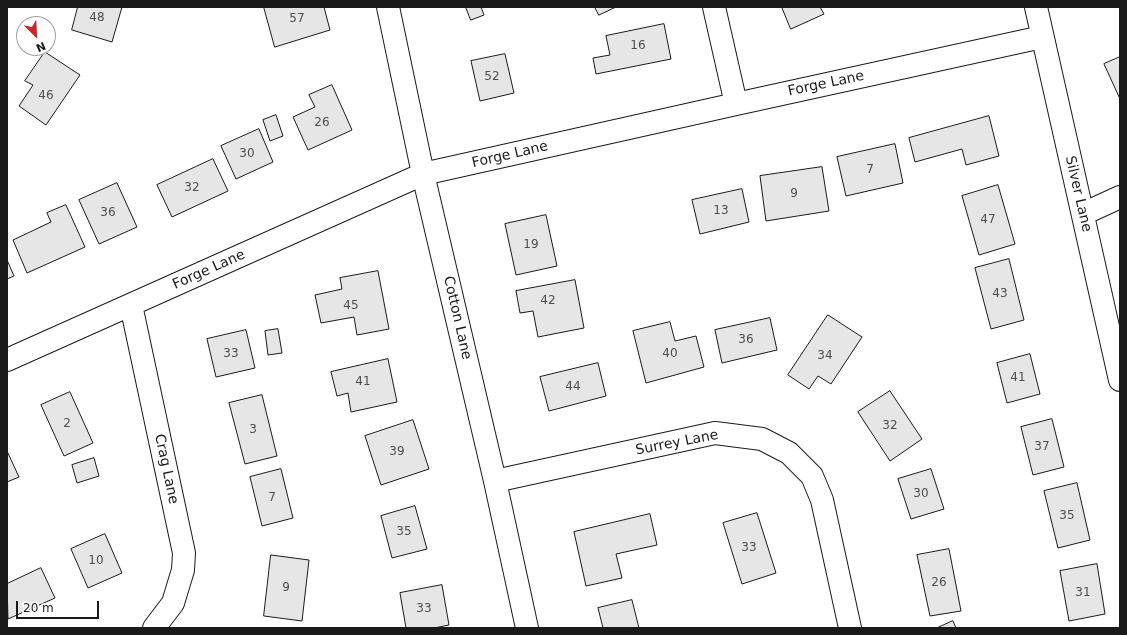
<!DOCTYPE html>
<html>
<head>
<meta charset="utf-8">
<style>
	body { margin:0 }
	#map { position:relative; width:1127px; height:635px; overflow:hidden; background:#fff; font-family:"DejaVu Sans",sans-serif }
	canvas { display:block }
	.frame { position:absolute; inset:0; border:8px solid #1a1a1a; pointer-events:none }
	.north { position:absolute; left:16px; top:16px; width:40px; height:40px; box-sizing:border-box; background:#fff; border:1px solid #a3a3a3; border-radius:50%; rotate:156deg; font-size:11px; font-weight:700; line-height:16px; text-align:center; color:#1a1a1a }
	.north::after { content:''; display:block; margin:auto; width:14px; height:18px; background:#c62828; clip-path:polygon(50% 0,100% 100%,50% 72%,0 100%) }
	.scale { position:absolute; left:16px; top:601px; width:83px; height:18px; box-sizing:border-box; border:2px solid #1a1a1a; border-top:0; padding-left:5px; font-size:12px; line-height:14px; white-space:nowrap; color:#1a1a1a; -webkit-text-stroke:3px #fff; paint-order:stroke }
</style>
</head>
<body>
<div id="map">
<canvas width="1127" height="635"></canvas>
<div class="frame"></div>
<div class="north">N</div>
<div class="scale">20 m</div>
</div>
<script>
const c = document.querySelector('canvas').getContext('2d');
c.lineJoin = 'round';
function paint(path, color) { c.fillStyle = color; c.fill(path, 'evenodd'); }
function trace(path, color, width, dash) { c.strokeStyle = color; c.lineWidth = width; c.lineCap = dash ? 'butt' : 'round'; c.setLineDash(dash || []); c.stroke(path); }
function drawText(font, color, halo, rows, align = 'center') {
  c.font = font + ' "DejaVu Sans",sans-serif'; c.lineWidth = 3; c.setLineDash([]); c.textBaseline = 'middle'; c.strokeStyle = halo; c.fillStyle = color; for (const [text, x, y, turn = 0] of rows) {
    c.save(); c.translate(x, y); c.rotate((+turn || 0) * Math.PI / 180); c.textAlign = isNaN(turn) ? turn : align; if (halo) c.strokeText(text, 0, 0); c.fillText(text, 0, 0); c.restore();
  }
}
const building = new Path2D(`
	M 78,7 L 122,7 L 112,42 L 72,30 Z
	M 264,7 L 324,7 L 330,30 L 275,47 Z
	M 466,7 L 481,7 L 484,15 L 471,20 Z
	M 595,7 L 616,7 L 599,15 Z
	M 782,7 L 820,7 L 824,14 L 791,29 Z
	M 664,24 L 671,59 L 596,74 L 593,58 L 610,55 L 606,36 Z
	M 45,52 L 80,75 L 46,125 L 19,106 L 33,85 L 25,81 Z
	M 505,54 L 514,93 L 480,101 L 471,61 Z
	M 1120,57 L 1120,99 L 1104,64 Z
	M 332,85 L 352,130 L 308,150 L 293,117 L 315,107 L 309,95 Z
	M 276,115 L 283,136 L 270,141 L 263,120 Z
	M 989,116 L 999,156 L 966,165 L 962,149 L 915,162 L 909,138 Z
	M 259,129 L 273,162 L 236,179 L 221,146 Z
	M 895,144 L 903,183 L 846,196 L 837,157 Z
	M 213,159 L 228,191 L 172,217 L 157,185 Z
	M 822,167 L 829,211 L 766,221 L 760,176 Z
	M 117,183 L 137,227 L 99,244 L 79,200 Z
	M 998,185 L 1015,244 L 979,255 L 962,196 Z
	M 742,189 L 749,222 L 700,234 L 692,200 Z
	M 66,205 L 85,247 L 27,273 L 13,240 L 51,222 L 47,213 Z
	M 546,215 L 557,266 L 516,275 L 505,224 Z
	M 1009,259 L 1024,320 L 991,329 L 975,268 Z
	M 7,260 L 14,276 L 7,279 Z
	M 378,271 L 389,329 L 357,335 L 354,317 L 321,323 L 315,295 L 342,289 L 340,278 Z
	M 575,280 L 584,328 L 538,337 L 533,311 L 520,313 L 516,291 Z
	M 828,315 L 862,337 L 831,384 L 818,376 L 809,389 L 788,375 Z
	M 770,318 L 777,350 L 722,363 L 715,330 Z
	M 670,322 L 675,341 L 696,336 L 704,367 L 646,383 L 633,331 Z
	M 278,329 L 282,353 L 268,355 L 265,331 Z
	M 246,330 L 255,368 L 216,377 L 207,339 Z
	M 1030,354 L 1040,394 L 1007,403 L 997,363 Z
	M 388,359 L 397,402 L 351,412 L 348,393 L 337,396 L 331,372 Z
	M 598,363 L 606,396 L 549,411 L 540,377 Z
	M 890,391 L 922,439 L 890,461 L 858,412 Z
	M 70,392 L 93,443 L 64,456 L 41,405 Z
	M 262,395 L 277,456 L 245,464 L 229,403 Z
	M 1052,419 L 1064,467 L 1033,475 L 1021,427 Z
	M 413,420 L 429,469 L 381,485 L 365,436 Z
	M 7,451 L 19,477 L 7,482 Z
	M 94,458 L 99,476 L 77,483 L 72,465 Z
	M 281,469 L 293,518 L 262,526 L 250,477 Z
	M 931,469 L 944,509 L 911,519 L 898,479 Z
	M 1077,483 L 1090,540 L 1058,548 L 1044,491 Z
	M 415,506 L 427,549 L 392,558 L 381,516 Z
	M 757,513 L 776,573 L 742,584 L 723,523 Z
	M 650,514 L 657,545 L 616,554 L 622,578 L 586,586 L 574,532 Z
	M 105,534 L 122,573 L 88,588 L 71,549 Z
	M 949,549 L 961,611 L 930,616 L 917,555 Z
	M 271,555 L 309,560 L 302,621 L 264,616 Z
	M 1097,564 L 1105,614 L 1069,621 L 1060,571 Z
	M 41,568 L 55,598 L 8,619 L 7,584 Z
	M 442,585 L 449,625 L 434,628 L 406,628 L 400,593 Z
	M 632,600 L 639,628 L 603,628 L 598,608 Z
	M 953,621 L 956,628 L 937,628 Z`);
paint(building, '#e6e6e6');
trace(building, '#1a1a1a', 1);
const minor = new Path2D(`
	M 388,7 L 423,174 L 495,481 L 527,628
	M 714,7 L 736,104
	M 1036,7 L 1120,380
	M 1083,214 L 1120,197
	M 131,305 L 184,553 L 183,570 L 173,603 L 154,628
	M 7,360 L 423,174 L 736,104 L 1042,37
	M 495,481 L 715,433 L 762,439 L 789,453 L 812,476 L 822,500 L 850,628`);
trace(minor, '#1a1a1a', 24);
trace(minor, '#fff', 22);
drawText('12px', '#4d4d4d', null, [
	["48",97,18],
	["57",297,19],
	["16",638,46],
	["52",492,77],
	["46",46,96],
	["26",322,123],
	["30",247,154],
	["7",870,170],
	["32",192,188],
	["9",794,194],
	["13",721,211],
	["36",108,213],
	["47",988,220],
	["19",531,245],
	["43",1000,294],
	["42",548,301],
	["45",351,306],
	["36",746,340],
	["33",231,354],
	["40",670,354],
	["34",825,356],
	["41",1018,378],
	["41",363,382],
	["44",573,387],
	["2",67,424],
	["32",890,426],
	["3",253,430],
	["37",1042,447],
	["39",397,452],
	["30",921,494],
	["7",272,498],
	["35",1067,516],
	["35",404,532],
	["33",749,548],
	["10",96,561],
	["26",939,583],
	["9",286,588],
	["31",1083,593],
	["33",424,609]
]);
drawText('14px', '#1a1a1a', '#fff', [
	["Forge Lane",826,84,-12],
	["Forge Lane",510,155,-13],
	["Silver Lane",1078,194,77],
	["Forge Lane",209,270,-24],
	["Cotton Lane",457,318,77],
	["Surrey Lane",677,443,-11],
	["Crag Lane",166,469,78]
]);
</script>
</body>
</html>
